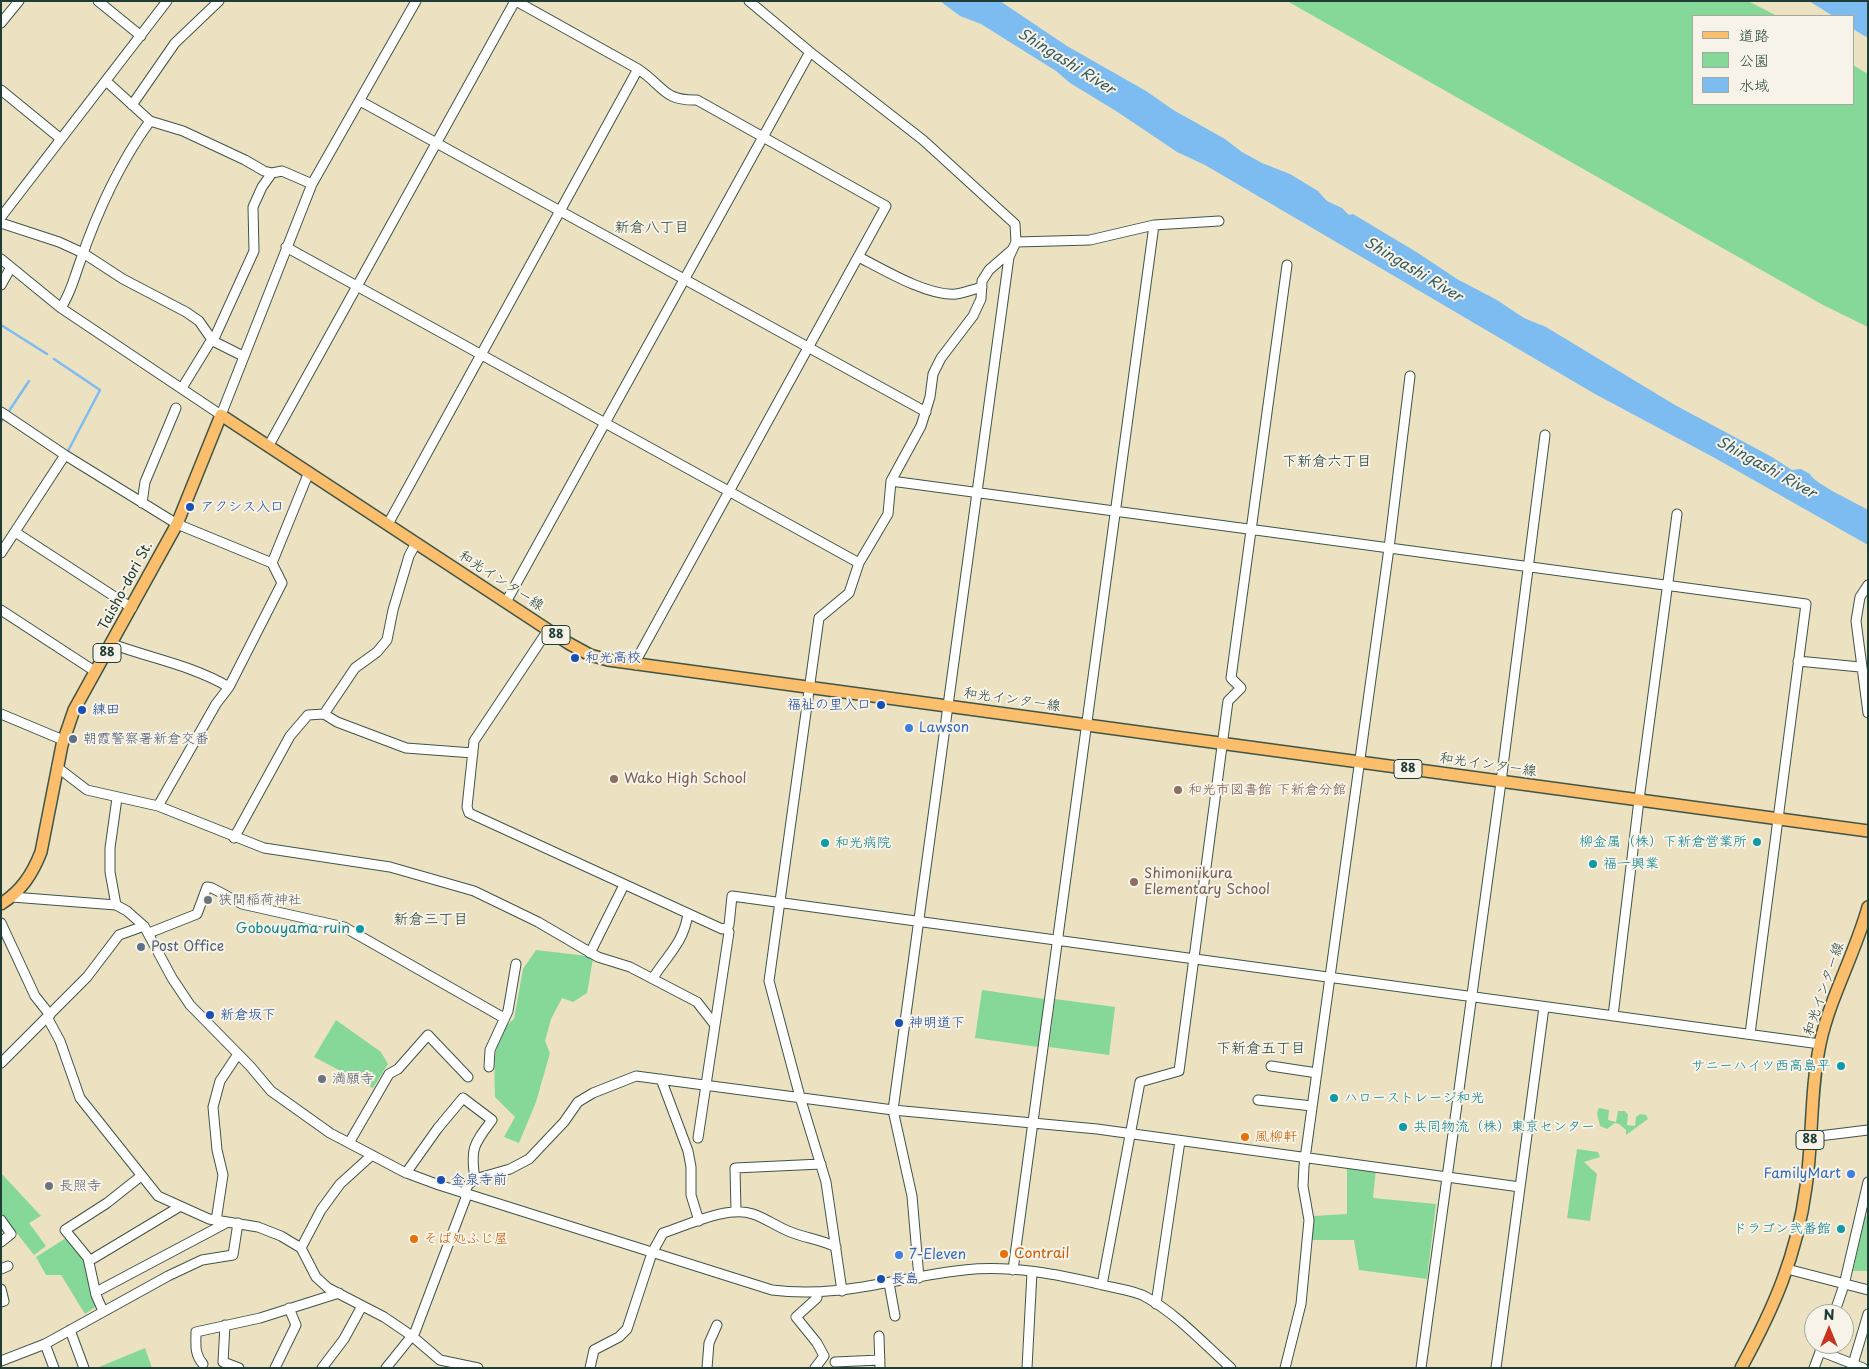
<!DOCTYPE html>
<html>
<head>
<meta charset="utf-8">
<style>
	body { margin:0 }
	#map { position:relative; width:1869px; height:1369px; overflow:hidden; background:#ece2c1; font-family:"Playpen Sans","Klee One",sans-serif }
	canvas { display:block }
	.frame { position:absolute; inset:0; border:2px solid #1f3d34; pointer-events:none }
	.legend { position:absolute; left:1692px; top:15px; width:162px; height:90px; box-sizing:border-box; background:#f7f3e8; border:1px solid #a1aaa0; margin:0; padding:6px 9px; list-style:none; font-size:15px; color:#1f3d34 }
	.legend li { display:flex; align-items:center; gap:10px; height:25px }
	.legend b { width:25px; border:1px solid #a1aaa0 }
	.north { position:absolute; left:1804px; top:1304px; width:50px; height:50px; box-sizing:border-box; background:#f7f3e8; border:1px solid #a1aaa0; border-radius:50%; rotate:0deg; font-size:14px; font-weight:700; line-height:20px; text-align:center; color:#1f3d34 }
	.north::after { content:''; display:block; margin:auto; width:18px; height:22px; background:#c8321e; clip-path:polygon(50% 0,100% 100%,50% 72%,0 100%) }
</style>
</head>
<body>
<div id="map">
<canvas width="1869" height="1369"></canvas>
<div class="frame"></div>
<ul class="legend">
<li><b style="height:6px;background:#fabe6d"></b>道路</li>
<li><b style="height:14px;background:#86d899"></b>公園</li>
<li><b style="height:14px;background:#7dbcf1"></b>水域</li>
</ul>
<div class="north">N</div>
</div>
<script>
const c = document.querySelector('canvas').getContext('2d');
c.lineJoin = 'round';
function paint(path, color) { c.fillStyle = color; c.fill(path, 'evenodd'); }
function trace(path, color, width, dash) { c.strokeStyle = color; c.lineWidth = width; c.lineCap = dash ? 'butt' : 'round'; c.setLineDash(dash || []); c.stroke(path); }
function drawText(font, color, halo, rows, align = 'center') {
  c.font = font + ' "Playpen Sans","Klee One",sans-serif'; c.lineWidth = 4; c.setLineDash([]); c.textBaseline = 'middle'; c.strokeStyle = halo; c.fillStyle = color; for (const [text, x, y, turn = 0] of rows) {
    c.save(); c.translate(x, y); c.rotate((+turn || 0) * Math.PI / 180); c.textAlign = isNaN(turn) ? turn : align; if (halo) c.strokeText(text, 0, 0); c.fillText(text, 0, 0); c.restore();
  }
}
paint(new Path2D(`
	M 1287,1 L 1748,1 L 1777,16 L 1693,16 L 1693,104 L 1853,104 L 1853,65 L 1868,74 L 1868,327 L 1823,305 Z
	M 536,950 L 587,956 L 593,959 L 587,993 L 573,1002 L 562,998 L 551,1019 L 545,1041 L 550,1053 L 536,1102 L 519,1143 L 504,1137 L 515,1117 L 495,1097 C 495,1071 490,1036 514,1019 L 523,969 Z
	M 982,990 L 1045,999 L 1038,1047 L 975,1038 Z
	M 1055,999 L 1115,1007 L 1109,1055 L 1049,1047 Z
	M 336,1020 L 381,1052 L 388,1064 L 373,1088 L 314,1057 Z
	M 1599,1108 L 1609,1110 L 1608,1120 L 1616,1122 L 1618,1111 L 1625,1111 L 1628,1115 L 1627,1125 L 1635,1126 L 1636,1117 L 1640,1114 L 1646,1115 L 1648,1119 L 1626,1135 L 1626,1130 L 1619,1124 L 1615,1123 L 1607,1129 L 1600,1126 L 1597,1113 Z
	M 1577,1149 L 1598,1152 L 1600,1157 L 1584,1162 L 1597,1174 L 1590,1221 L 1567,1218 Z
	M 1347,1167 L 1376,1169 L 1373,1198 L 1436,1204 L 1427,1279 L 1359,1270 L 1354,1240 L 1312,1240 L 1313,1216 L 1347,1214 Z
	M 1,1173 L 41,1216 L 29,1223 L 46,1246 L 34,1255 L 1,1213 Z
	M 1868,1215 L 1868,1271 L 1853,1271 L 1865,1217 Z
	M 66,1238 L 84,1261 L 97,1306 L 85,1314 L 61,1275 L 46,1275 L 36,1257 Z
	M 145,1348 L 152,1368 L 99,1367 Z`), '#86d899');
paint(new Path2D(`
	M 940,1 L 1000,1 L 1067,46 L 1146,91 L 1175,111 L 1225,139 L 1242,152 L 1262,163 L 1290,174 L 1318,191 L 1327,201 L 1342,208 L 1349,215 L 1353,214 L 1418,253 L 1457,279 L 1497,300 L 1524,318 L 1546,327 L 1675,405 L 1772,457 L 1792,470 L 1801,469 L 1810,474 C 1816,485 1855,502 1868,510 L 1868,545 L 1713,457 L 1595,394 L 1205,165 L 1177,152 L 1116,111 L 1070,83 L 1056,71 L 981,24 L 960,16 Z
	M 1809,1 L 1868,1 L 1868,38 L 1853,29 L 1853,16 L 1833,16 Z`), '#7dbcf1');
trace(new Path2D(`
	M 1,325 L 47,354
	M 54,359 L 100,390 L 68,451
	M 9,411 L 29,381
	M 1,422 L 3,419`), '#7dbcf1', 2.5);
const minor = new Path2D(`
	M 98,1 L 141,36
	M 516,1 L 638,69 C 664,86 663,101 697,100 L 886,206 L 638,657 L 636,665
	M 749,1 L 810,52 L 923,140 L 1015,224 L 1016,242 L 1009,257 L 893,1110 L 912,1196 L 919,1278
	M 1,23 L 19,1
	M 106,81 L 150,121 L 183,131 L 245,160 L 264,171 L 272,173 L 282,171 L 312,184
	M 1,90 L 61,139
	M 360,101 L 926,412
	M 132,105 L 175,43 L 219,1
	M 1,217 L 167,1
	M 1,223 L 59,242 L 83,253 L 123,279 L 186,312 L 199,321 L 213,341 L 243,356
	M 1016,242 L 1090,240 L 1154,225 L 1219,221
	M 286,247 L 859,563
	M 859,257 C 882,269 929,297 956,294 C 964,293 974,289 982,287
	M 1,259 L 61,308 L 221,415 L 312,184 L 416,1
	M 1,285 L 11,267
	M 61,308 C 72,290 73,281 80,262 C 97,212 119,164 150,121
	M 213,341 L 254,251 L 253,207 L 262,187 L 272,173
	M 182,388 L 212,339
	M 1,412 L 65,455 L 177,524 L 272,563
	M 269,445 L 515,1
	M 891,481 L 1806,604 L 1750,1034
	M 142,503 L 145,482 L 176,408
	M 388,524 L 638,69
	M 15,532 L 132,608
	M 1,553 L 65,455
	M 1868,585 L 1860,597 L 1856,621 L 1868,713
	M 506,602 L 810,52
	M 1,610 L 96,672
	M 548,630 L 474,741 L 467,807 L 469,813 L 722,929 L 727,928 L 729,925 L 732,896 L 1820,1044
	M 112,644 C 153,659 191,665 229,687
	M 1798,661 L 1860,667
	M 1,714 L 63,740
	M 324,714 L 355,668 L 377,652 L 387,640 L 393,610 L 409,556 L 416,543
	M 57,767 L 87,790 L 158,806 L 264,848 L 390,867 L 474,891 L 538,922 L 598,957 L 630,967 L 697,1002 L 715,1025 L 698,1138
	M 158,806 L 216,704 L 229,687 L 282,583 L 272,563 L 309,472
	M 234,838 L 290,736 L 308,715 L 324,714 L 337,722 L 406,748 L 473,753
	M 12,897 L 116,905 L 127,911 L 144,926 L 172,978 L 190,1005 L 250,1066 L 271,1091 L 330,1133 L 404,1172 L 439,1185 L 772,1290 C 839,1299 898,1277 964,1270 C 1011,1265 1057,1274 1103,1285 C 1117,1289 1134,1290 1146,1297 C 1178,1315 1204,1344 1231,1368
	M 116,905 L 110,872 L 110,848 L 117,798
	M 1,923 L 35,996 L 50,1015
	M 149,933 L 197,914 L 207,887 L 212,888 L 242,904 L 344,927 L 504,1018
	M 590,953 L 624,885
	M 653,978 C 668,954 683,944 688,914
	M 1613,1016 L 1639,800 L 1677,514
	M 47,1017 L 60,1041 L 80,1098 L 158,1196 L 209,1219 L 258,1227 L 281,1236 L 301,1248 L 316,1277 L 328,1288 L 384,1317 L 412,1336 L 440,1360 L 478,1368
	M 715,1025 L 729,932 L 727,928
	M 1,1063 L 87,977 L 119,935 L 144,926
	M 1271,1066 L 1317,1073
	M 489,1067 L 490,1050 L 508,1011 L 516,964
	M 661,1079 L 688,1151 L 691,1167 L 691,1195 L 699,1221
	M 1258,1100 L 1312,1106
	M 1811,1137 L 1868,1130
	M 349,1143 L 389,1074 L 398,1069 L 428,1035 L 468,1077
	M 406,1173 L 438,1128 L 463,1098 L 492,1120 C 474,1144 470,1148 475,1179
	M 464,1194 L 468,1185 L 475,1179 L 510,1169 L 529,1159 L 564,1122 L 578,1102 L 593,1093 L 636,1076 L 893,1110 L 1097,1129 L 1520,1187
	M 736,1211 L 735,1168 L 821,1164
	M 1,1220 L 11,1234 L 1,1242
	M 216,1221 L 223,1175 L 217,1150 L 213,1107 L 220,1081 L 238,1054
	M 301,1248 L 321,1210 L 340,1184 L 372,1155
	M 89,1261 L 179,1207
	M 1,1269 L 8,1266
	M 1787,1269 L 1868,1290
	M 1013,1270 L 1154,225
	M 889,1283 L 895,1316
	M 1102,1285 L 1140,1082 L 1179,1071 L 1228,701 L 1241,688 L 1231,678 L 1287,265
	M 1,1289 L 4,1301 L 1,1302
	M 842,1291 L 826,1182 L 800,1097 L 769,981 L 819,618 L 849,593 L 859,563 L 888,514 L 891,481 L 921,426 L 930,397 L 933,374 L 941,358 L 973,316 L 981,299 L 982,281 L 989,270 L 1012,250
	M 96,1292 L 228,1222
	M 1156,1304 L 1180,1141
	M 103,1311 L 96,1295 L 88,1258 L 65,1230 L 107,1203 L 141,1176
	M 1834,1314 L 1844,1285 L 1868,1182
	M 225,1325 L 223,1362 L 239,1368
	M 70,1330 L 84,1368
	M 879,1336 L 880,1368
	M 45,1344 L 54,1368
	M 1820,1351 L 1863,1368
	M 1,1361 L 45,1344 L 168,1276 L 202,1260 L 233,1255 L 238,1223
	M 835,1362 L 880,1360
	M 203,1364 C 194,1354 196,1344 196,1332 L 260,1318 L 339,1293
	M 1853,1364 L 1868,1314
	M 275,1368 L 296,1325 L 289,1308
	M 322,1368 L 344,1339 L 362,1306
	M 386,1368 L 415,1332 L 467,1195
	M 590,1368 L 594,1350 L 619,1337 L 627,1329 L 652,1253 L 663,1233 C 688,1225 728,1205 753,1214 C 765,1218 776,1226 788,1231 C 804,1238 820,1239 836,1247
	M 707,1368 L 709,1343 L 717,1325
	M 815,1368 L 824,1356 L 817,1343 L 796,1317 L 817,1298 L 817,1294
	M 1027,1368 L 1032,1272
	M 1285,1368 L 1301,1304 L 1309,1220 L 1303,1186 L 1304,1166 L 1389,548 L 1410,376
	M 1421,1368 L 1501,782 L 1545,435
	M 1496,1368 L 1544,1007
	M 1814,1368 L 1823,1344`);
const major = new Path2D(`
	M 1,904 C 21,891 32,875 41,852 L 62,745 L 74,710 L 177,524 L 221,415 L 568,643 L 590,655 L 608,660 L 1868,831
	M 1741,1368 C 1774,1308 1797,1255 1806,1187 C 1813,1139 1810,1091 1820,1044 C 1830,997 1855,954 1868,907`);
trace(minor, '#3e5649', 11);
trace(major, '#3e5649', 14);
trace(minor, '#fff', 9);
trace(major, '#fabe6d', 11);
for (const [x, y, r, color] of [
	[190,507,5,"#1a4fb4"],
	[575,658,5,"#1a4fb4"],
	[881,705,5,"#1a4fb4"],
	[82,710,5,"#1a4fb4"],
	[909,728,5,"#3f7fe0"],
	[73,739,5,"#5c6f8a"],
	[614,779,5,"#8d6e63"],
	[1178,790,5,"#8d6e63"],
	[1757,842,5,"#0f9aa8"],
	[825,843,5,"#0f9aa8"],
	[1593,864,5,"#0f9aa8"],
	[1134,882,5,"#8d6e63"],
	[208,900,5,"#6b7280"],
	[360,929,5,"#0f9aa8"],
	[141,947,5,"#5c6f8a"],
	[210,1015,5,"#1a4fb4"],
	[899,1023,5,"#1a4fb4"],
	[1841,1066,5,"#0f9aa8"],
	[322,1079,5,"#6b7280"],
	[1334,1098,5,"#0f9aa8"],
	[1403,1127,5,"#0f9aa8"],
	[1245,1137,5,"#e8710a"],
	[1851,1174,5,"#3f7fe0"],
	[441,1180,5,"#1a4fb4"],
	[49,1186,5,"#6b7280"],
	[1841,1229,5,"#0f9aa8"],
	[414,1239,5,"#e8710a"],
	[1004,1254,5,"#e8710a"],
	[899,1255,5,"#3f7fe0"],
	[881,1279,5,"#1a4fb4"]
]) { const dot = new Path2D(); dot.arc(x, y, r, 0, 2 * Math.PI); c.fillStyle = color; c.fill(dot); trace(dot, '#f7f3e8', 2); }
for (const [x, y, w] of [
	[556,635,28],
	[107,653,28],
	[1408,769,28],
	[1810,1140,28]
]) { const box = new Path2D(); box.roundRect(x - w / 2, y - 9.5, w, 19, 4); c.fillStyle = '#f7f3e8'; c.fill(box); trace(box, '#1f3d34', 1); }
drawText('bold 12px', '#1f3d34', null, [
	["88",556,635],
	["88",107,653],
	["88",1408,769],
	["88",1810,1140]
]);
drawText('14px', '#164399', '#f7f3e8', [
	["アクシス入口",200,507],
	["和光高校",585,658],
	["福祉の里入口",871,705,"right"],
	["練田",92,710],
	["新倉坂下",220,1015],
	["神明道下",909,1023],
	["金泉寺前",451,1180],
	["長島",891,1279]
], 'left');
drawText('14px', '#1f3d34', '#f7f3e8', [
	["和光インター線",501,581,33],
	["Taisho-dori St.",126,586,-62],
	["和光インター線",1012,700,8],
	["和光インター線",1488,765,8],
	["和光インター線",1824,989,-71]
]);
drawText('14px', '#366cbe', '#f7f3e8', [
	["Lawson",919,728],
	["FamilyMart",1841,1174,"right"],
	["7-Eleven",909,1255]
], 'left');
drawText('14px', '#4e5e75', '#f7f3e8', [
	["朝霞警察署新倉交番",83,739],
	["Post Office",151,947]
], 'left');
drawText('14px', '#785e54', '#f7f3e8', [
	["Wako High School",624,779],
	["和光市図書館 下新倉分館",1188,790],
	["Shimoniikura",1144,874],
	["Elementary School",1144,890]
], 'left');
drawText('14px', '#0d838f', '#f7f3e8', [
	["柳金属（株）下新倉営業所",1747,842],
	["和光病院",835,843,"left"],
	["福一興業",1603,864,"left"],
	["Gobouyama ruin",350,929],
	["サニーハイツ西高島平",1831,1066],
	["ハローストレージ和光",1344,1098,"left"],
	["共同物流（株）東京センター",1413,1127,"left"],
	["ドラゴン弐番館",1831,1229]
], 'right');
drawText('14px', '#5b616d', '#f7f3e8', [
	["狭間稲荷神社",218,900],
	["満願寺",332,1079],
	["長照寺",59,1186]
], 'left');
drawText('14px', '#c56008', '#f7f3e8', [
	["風柳軒",1255,1137],
	["そば処ふじ屋",424,1239],
	["Contrail",1014,1254]
], 'left');
drawText('italic 15px', '#365d63', '#f7f3e8', [
	["Shingashi River",1066,62,32],
	["Shingashi River",1413,270,31],
	["Shingashi River",1766,468,29]
]);
drawText('15px', '#1f3d34', '#f7f3e8', [
	["新倉八丁目",652,228],
	["下新倉六丁目",1327,462],
	["新倉三丁目",431,920],
	["下新倉五丁目",1261,1049]
]);
</script>
</body>
</html>
